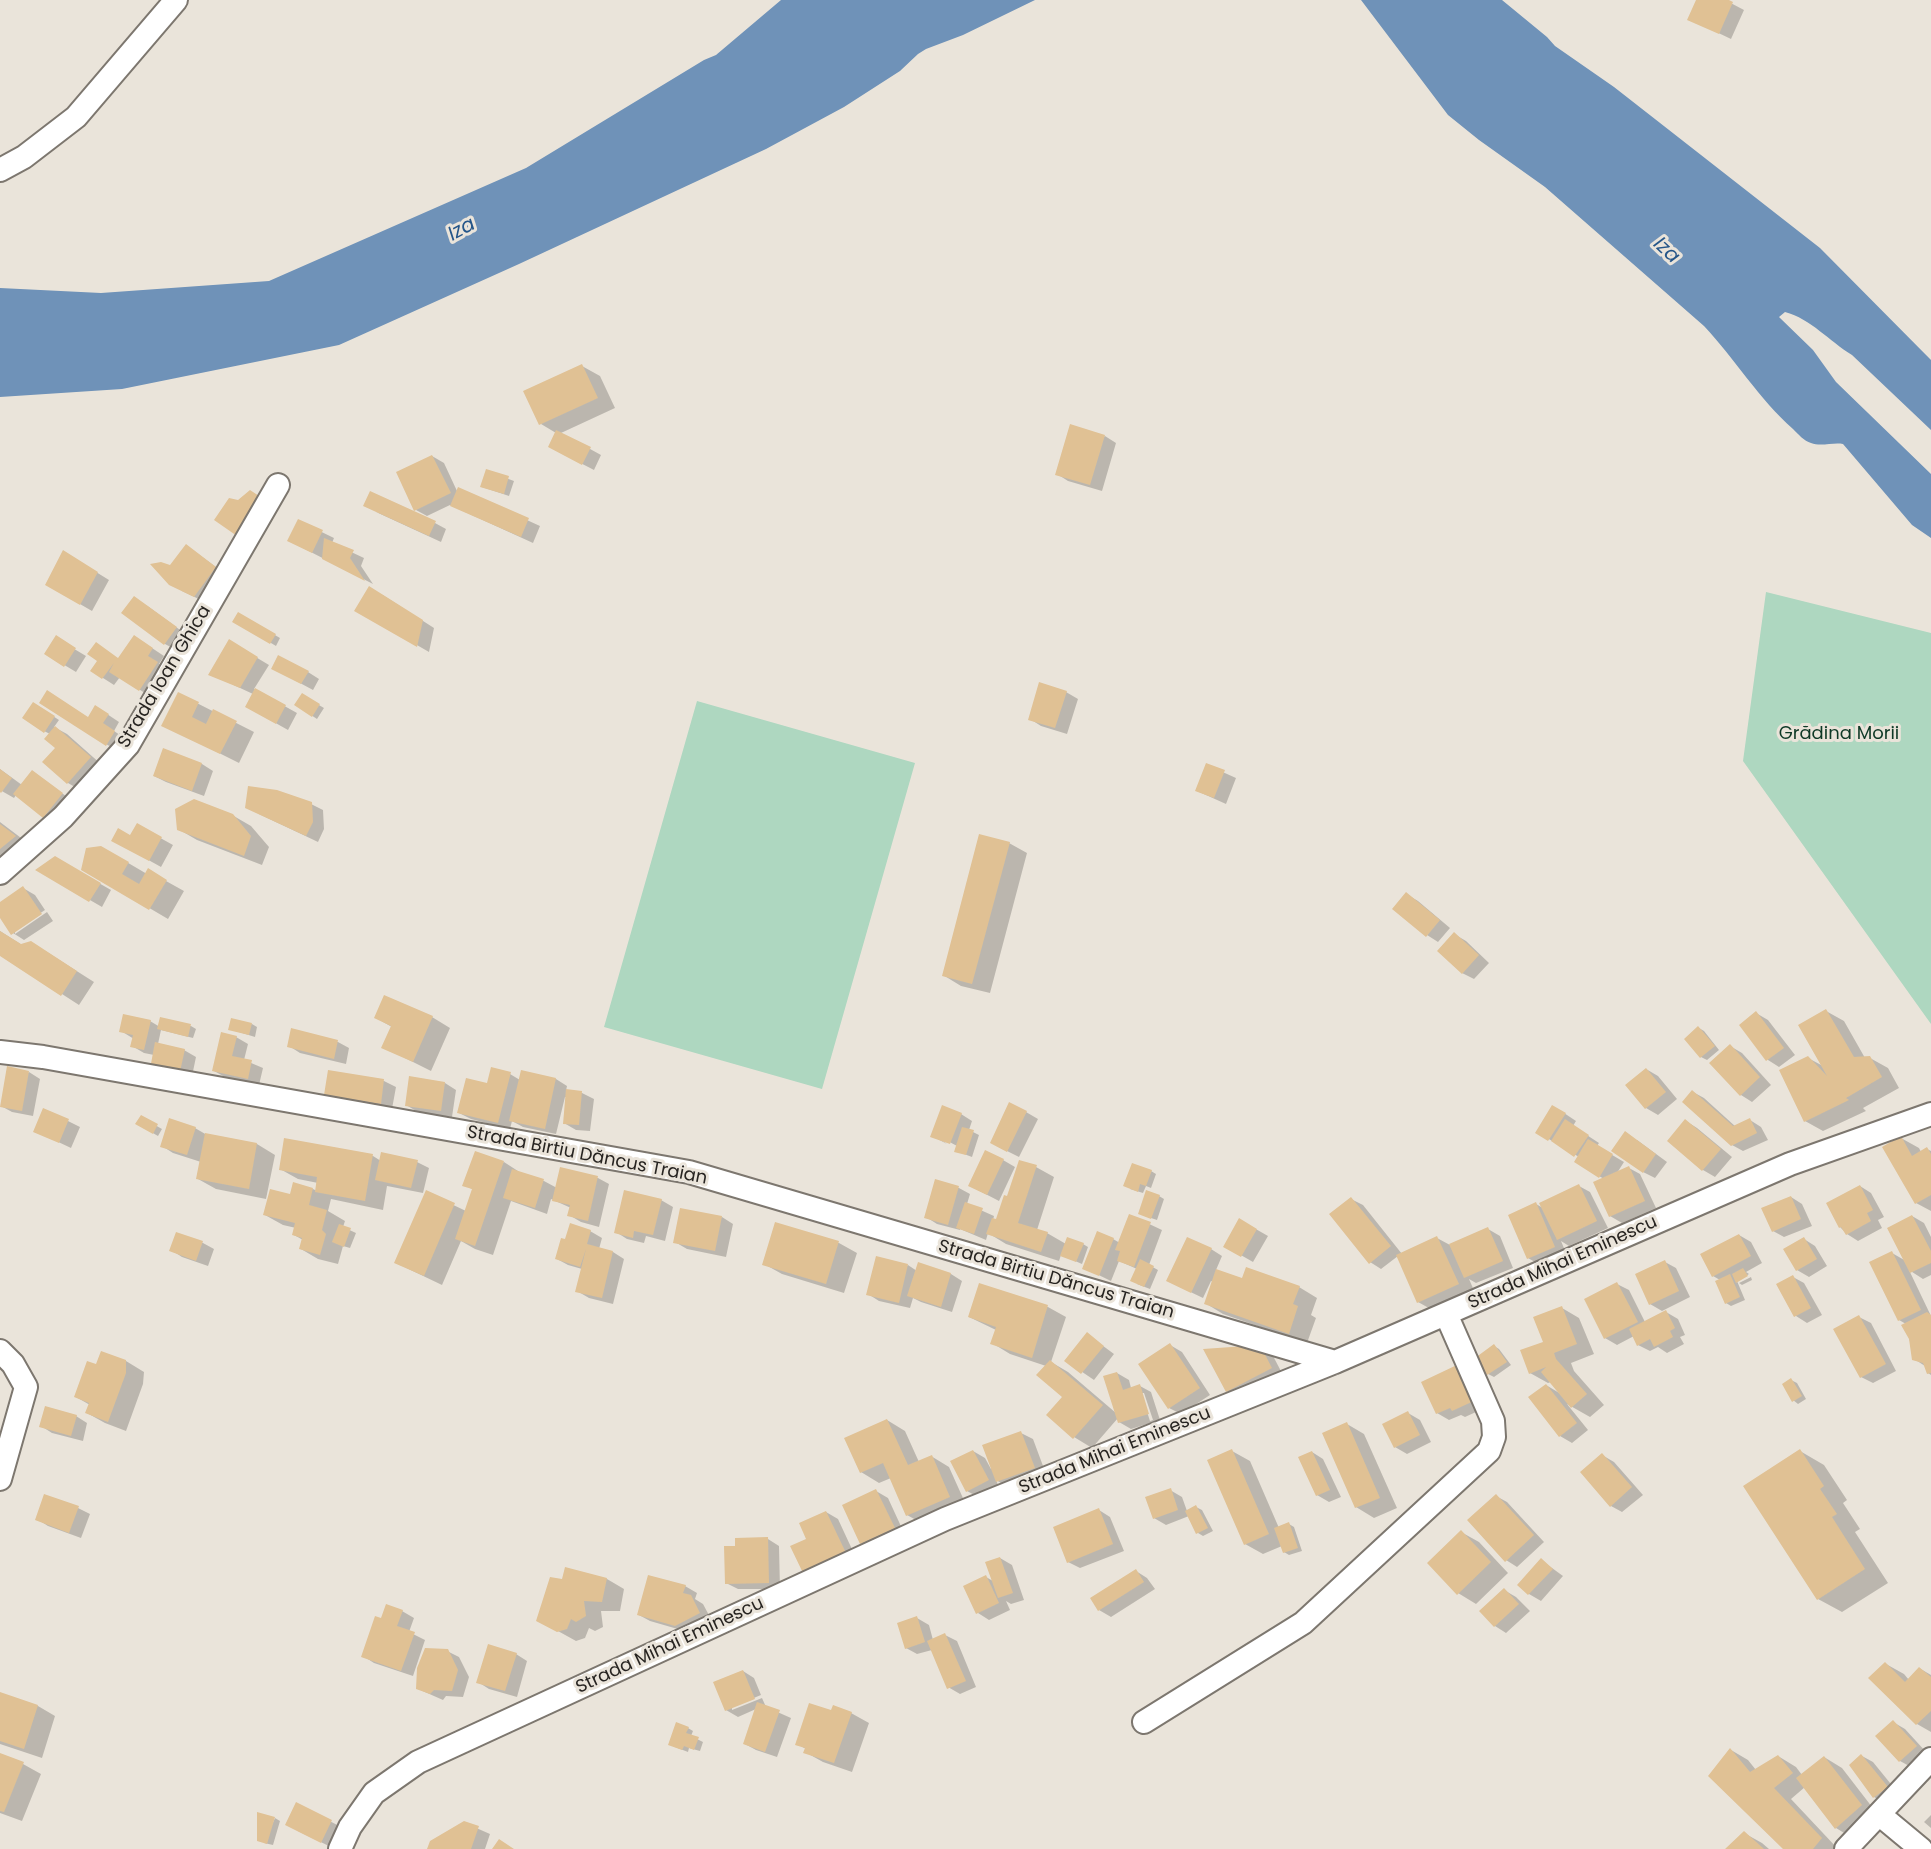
<!DOCTYPE html>
<html>
<head>
<meta charset="utf-8">
<style>
	body { margin:0 }
	canvas { display:block; background:#eae4da }
</style>
</head>
<body>
<canvas width="1931" height="1849"></canvas>
<script>
const c = document.querySelector('canvas').getContext('2d');
c.lineJoin = 'round';
function paint(path, color) { c.fillStyle = color; c.fill(path, 'evenodd'); }
function trace(path, color, width, dash) { c.strokeStyle = color; c.lineWidth = width; c.lineCap = dash ? 'butt' : 'round'; c.setLineDash(dash || []); c.stroke(path); }
function drawText(font, color, halo, rows, align = 'center') {
  c.font = font + ' Poppins,sans-serif'; c.lineWidth = 6; c.setLineDash([]); c.textBaseline = 'middle'; c.strokeStyle = halo; c.fillStyle = color; for (const [text, x, y, turn = 0] of rows) {
    c.save(); c.translate(x, y); c.rotate((+turn || 0) * Math.PI / 180); c.textAlign = isNaN(turn) ? turn : align; if (halo) c.strokeText(text, 0, 0); c.fillText(text, 0, 0); c.restore();
  }
}
paint(new Path2D(`
	M 1766,592 L 1931,633 L 1931,1024 L 1743,761 Z
	M 697,701 L 915,763 L 822,1089 L 604,1027 Z`), '#aed7c0');
paint(new Path2D(`
	M 781,0 L 1035,0 L 963,35 L 926,49 L 918,54 L 900,71 L 844,107 L 766,149 L 519,264 L 339,345 L 122,389 L 0,397 L 0,288 L 101,293 L 269,281 L 526,168 L 704,60 L 716,55 Z
	M 1361,0 L 1502,0 L 1547,37 L 1555,46 L 1614,87 L 1820,248 L 1931,360 L 1931,430 L 1852,355 C 1829,341 1811,319 1785,312 L 1779,317 L 1813,350 L 1836,382 L 1931,474 L 1931,538 L 1912,525 L 1843,444 C 1833,442 1821,447 1811,443 C 1804,441 1798,434 1793,429 C 1759,399 1735,359 1704,326 L 1545,187 L 1479,140 L 1448,115 Z`), '#6f92b8');
paint(new Path2D(`
	M 1697,0 L 1725,0 L 1744,10 L 1731,39 L 1689,19 Z
	M 582,366 L 600,376 L 615,408 L 561,433 L 601,455 L 594,470 L 561,453 L 556,433 L 541,424 Z
	M 1105,436 L 1116,443 L 1102,491 L 1068,481 L 1057,474 Z
	M 432,456 L 444,463 L 457,491 L 459,489 L 540,526 L 533,543 L 450,505 L 427,516 L 416,510 Z
	M 487,471 L 514,481 L 509,496 L 482,487 Z
	M 376,512 L 435,523 L 446,529 L 441,542 Z
	M 299,521 L 334,538 L 332,543 L 364,558 L 361,566 L 373,584 L 301,547 Z
	M 187,546 L 227,575 L 207,603 L 182,591 L 171,567 Z
	M 75,559 L 109,580 L 92,611 L 47,585 Z
	M 381,594 L 434,628 L 429,652 L 356,610 Z
	M 146,605 L 187,635 L 176,650 L 165,644 Z
	M 239,614 L 280,638 L 276,646 L 234,621 Z
	M 56,638 L 86,656 L 76,672 L 46,654 Z
	M 229,641 L 269,665 L 254,689 L 297,713 L 288,730 L 247,707 L 253,694 L 210,674 Z
	M 146,644 L 164,656 L 159,664 L 169,670 L 151,697 L 120,677 L 114,685 L 103,678 L 99,661 L 119,659 Z
	M 308,672 L 319,679 L 313,690 L 285,675 Z
	M 1066,692 L 1078,699 L 1067,734 L 1041,726 L 1030,719 Z
	M 179,694 L 254,732 L 239,763 L 163,725 Z
	M 302,695 L 324,708 L 317,719 L 296,705 Z
	M 39,707 L 59,720 L 54,727 L 67,734 L 102,765 L 80,790 L 68,783 L 44,762 L 57,748 L 50,734 L 44,731 Z
	M 107,714 L 119,722 L 114,731 L 126,739 L 118,751 L 106,744 L 89,718 Z
	M 164,750 L 202,764 L 213,771 L 204,796 L 166,782 L 154,776 Z
	M 1207,765 L 1236,778 L 1226,804 L 1197,791 Z
	M 0,769 L 22,785 L 32,772 L 73,801 L 56,823 L 16,795 L 14,798 L 0,790 Z
	M 311,804 L 323,810 L 324,829 L 318,842 L 259,814 Z
	M 232,815 L 251,826 L 269,847 L 262,865 L 197,840 L 178,829 Z
	M 0,822 L 33,847 L 0,869 Z
	M 137,825 L 173,845 L 161,867 L 125,847 Z
	M 1009,843 L 1027,853 L 990,993 L 961,986 L 943,975 Z
	M 101,847 L 147,874 L 148,871 L 184,891 L 168,919 L 83,869 Z
	M 55,858 L 111,890 L 102,907 L 38,870 Z
	M 23,888 L 35,895 L 45,910 L 15,930 L 15,934 L 47,912 L 53,921 L 24,940 L 13,933 L 0,915 L 0,904 Z
	M 1406,894 L 1418,901 L 1450,928 L 1438,942 L 1427,935 Z
	M 0,931 L 22,945 L 31,942 L 94,982 L 79,1005 L 0,954 Z
	M 1454,934 L 1466,941 L 1489,963 L 1474,979 L 1462,973 Z
	M 1826,1011 L 1844,1021 L 1865,1058 L 1870,1058 L 1888,1068 L 1899,1088 L 1863,1108 L 1866,1111 L 1823,1131 L 1805,1121 L 1808,1058 L 1823,1066 Z
	M 1756,1013 L 1768,1020 L 1795,1055 L 1779,1067 L 1768,1060 L 1741,1025 Z
	M 432,1017 L 450,1028 L 431,1071 L 383,1047 L 392,1027 L 376,1018 Z
	M 150,1021 L 160,1027 L 191,1026 L 196,1029 L 193,1038 L 161,1030 L 158,1044 L 184,1050 L 196,1057 L 191,1081 L 154,1055 L 144,1053 L 132,1046 L 134,1039 L 121,1031 Z
	M 252,1024 L 257,1027 L 255,1037 L 229,1029 Z
	M 1699,1028 L 1704,1031 L 1719,1050 L 1707,1060 L 1701,1057 L 1686,1039 Z
	M 292,1030 L 338,1042 L 349,1048 L 346,1064 L 300,1053 L 289,1046 Z
	M 236,1037 L 248,1044 L 244,1060 L 263,1068 L 259,1085 L 225,1077 L 214,1071 Z
	M 1730,1046 L 1742,1053 L 1771,1085 L 1752,1102 L 1741,1095 Z
	M 1646,1069 L 1658,1076 L 1677,1099 L 1658,1115 L 1646,1108 Z
	M 522,1071 L 556,1079 L 567,1086 L 566,1091 L 582,1093 L 594,1099 L 590,1131 L 576,1130 L 564,1123 L 567,1097 L 565,1097 L 556,1134 L 523,1127 L 512,1121 L 510,1129 L 471,1119 L 459,1113 L 488,1085 L 510,1074 L 520,1080 Z
	M 29,1072 L 40,1079 L 33,1116 L 12,1112 L 1,1106 Z
	M 329,1072 L 384,1081 L 396,1087 L 392,1109 L 338,1101 L 326,1094 Z
	M 445,1083 L 456,1090 L 452,1117 L 418,1112 L 406,1105 Z
	M 1693,1092 L 1704,1098 L 1736,1127 L 1750,1120 L 1761,1127 L 1768,1140 L 1743,1151 L 1732,1145 Z
	M 1026,1112 L 1038,1119 L 1019,1157 L 1003,1149 Z
	M 1564,1113 L 1576,1121 L 1573,1126 L 1599,1143 L 1597,1146 L 1624,1162 L 1617,1173 L 1629,1168 L 1640,1174 L 1656,1208 L 1622,1223 L 1610,1216 L 1604,1179 L 1576,1162 L 1579,1157 L 1537,1132 Z
	M 961,1114 L 972,1121 L 969,1130 L 979,1135 L 972,1157 L 956,1151 L 957,1146 L 944,1139 L 943,1141 L 947,1144 L 932,1136 Z
	M 141,1117 L 162,1129 L 158,1136 L 137,1124 Z
	M 68,1121 L 80,1127 L 71,1148 L 35,1131 Z
	M 1686,1121 L 1697,1128 L 1732,1157 L 1715,1177 L 1703,1170 L 1669,1141 Z
	M 195,1128 L 207,1135 L 257,1144 L 275,1155 L 266,1199 L 216,1189 L 198,1179 L 201,1162 L 173,1153 L 162,1146 Z
	M 1901,1138 L 1919,1148 L 1921,1152 L 1927,1149 L 1931,1151 L 1931,1211 L 1916,1203 Z
	M 286,1140 L 373,1156 L 381,1161 L 417,1162 L 429,1168 L 423,1193 L 387,1186 L 383,1210 L 331,1199 L 328,1211 L 345,1221 L 343,1227 L 356,1233 L 350,1248 L 343,1246 L 338,1264 L 318,1259 L 301,1249 L 303,1240 L 294,1235 L 296,1228 L 283,1225 L 265,1215 L 291,1196 L 313,1189 L 317,1191 L 318,1183 L 298,1179 L 280,1169 Z
	M 1637,1140 L 1667,1162 L 1655,1178 L 1643,1172 Z
	M 1003,1160 L 1015,1167 L 999,1201 L 970,1186 Z
	M 504,1162 L 521,1173 L 544,1181 L 557,1188 L 561,1169 L 598,1178 L 609,1184 L 599,1227 L 581,1222 L 569,1215 L 571,1208 L 551,1199 L 547,1214 L 511,1201 L 493,1255 L 475,1249 L 461,1241 L 442,1285 L 396,1263 L 426,1192 L 466,1211 L 474,1190 L 464,1185 Z
	M 1036,1167 L 1054,1177 L 1037,1230 L 1047,1233 L 1066,1244 L 1083,1244 L 1088,1247 L 1082,1264 L 1061,1255 L 1059,1261 L 1006,1244 L 988,1233 L 986,1240 L 960,1229 L 960,1230 L 937,1224 L 926,1217 L 936,1181 L 959,1188 L 970,1194 L 967,1204 L 994,1216 L 993,1220 L 997,1221 L 1008,1198 Z
	M 1151,1171 L 1156,1174 L 1151,1188 L 1146,1186 L 1143,1193 L 1130,1189 Z
	M 1579,1186 L 1590,1192 L 1608,1228 L 1569,1246 L 1561,1241 L 1566,1253 L 1540,1265 L 1528,1258 L 1536,1204 L 1543,1208 Z
	M 1860,1186 L 1871,1193 L 1884,1217 L 1878,1220 L 1882,1228 L 1858,1241 L 1847,1234 L 1840,1227 Z
	M 1159,1196 L 1164,1199 L 1157,1220 L 1145,1216 Z
	M 1791,1197 L 1802,1204 L 1812,1226 L 1784,1237 L 1773,1231 Z
	M 1351,1199 L 1363,1205 L 1402,1254 L 1437,1238 L 1450,1245 L 1488,1229 L 1500,1236 L 1513,1268 L 1476,1283 L 1469,1279 L 1476,1295 L 1436,1312 L 1418,1302 L 1398,1256 L 1381,1269 L 1370,1262 Z
	M 661,1200 L 673,1207 L 665,1241 L 646,1236 L 644,1243 L 627,1239 L 616,1232 Z
	M 1130,1215 L 1162,1230 L 1149,1265 L 1158,1270 L 1150,1289 L 1137,1284 L 1137,1269 L 1119,1261 L 1111,1281 L 1084,1268 L 1113,1239 L 1120,1243 Z
	M 1912,1216 L 1924,1223 L 1931,1237 L 1931,1275 L 1923,1279 L 1909,1270 L 1931,1316 L 1931,1375 L 1928,1373 L 1925,1366 L 1914,1359 L 1906,1324 L 1899,1320 L 1892,1253 L 1906,1261 Z
	M 722,1217 L 733,1224 L 726,1257 L 687,1249 L 675,1242 Z
	M 1240,1220 L 1268,1236 L 1253,1262 L 1225,1246 Z
	M 776,1224 L 839,1243 L 857,1253 L 844,1293 L 782,1274 L 764,1264 Z
	M 590,1231 L 602,1238 L 599,1249 L 613,1252 L 624,1259 L 613,1304 L 589,1298 L 577,1291 L 582,1269 L 568,1265 L 557,1259 L 566,1241 Z
	M 177,1234 L 203,1243 L 214,1249 L 208,1266 L 182,1257 L 171,1250 Z
	M 1739,1235 L 1751,1242 L 1762,1263 L 1746,1272 L 1749,1274 L 1737,1281 L 1745,1300 L 1731,1306 L 1726,1303 L 1720,1280 L 1713,1276 Z
	M 1804,1239 L 1815,1246 L 1827,1266 L 1809,1277 L 1797,1270 Z
	M 1211,1249 L 1222,1256 L 1216,1270 L 1243,1279 L 1299,1287 L 1317,1298 L 1311,1315 L 1316,1318 L 1307,1343 L 1223,1314 L 1205,1303 L 1213,1282 L 1211,1281 L 1203,1298 L 1180,1287 Z
	M 1665,1262 L 1676,1268 L 1690,1297 L 1662,1311 L 1650,1304 Z
	M 908,1265 L 917,1271 L 951,1274 L 962,1281 L 952,1312 L 921,1302 L 913,1298 L 910,1308 L 879,1301 L 868,1294 Z
	M 1751,1277 L 1752,1280 L 1742,1285 L 1739,1283 Z
	M 1793,1277 L 1804,1283 L 1822,1315 L 1807,1323 L 1796,1316 L 1778,1285 Z
	M 1617,1284 L 1629,1290 L 1645,1322 L 1666,1312 L 1678,1319 L 1685,1335 L 1680,1337 L 1684,1344 L 1667,1353 L 1658,1347 L 1650,1351 L 1638,1345 L 1634,1336 L 1617,1345 L 1605,1338 Z
	M 980,1285 L 1048,1307 L 1066,1317 L 1051,1362 L 1068,1372 L 1116,1413 L 1117,1373 L 1129,1380 L 1131,1388 L 1140,1386 L 1151,1392 L 1160,1420 L 1131,1429 L 1119,1422 L 1118,1418 L 1092,1448 L 1074,1437 L 1064,1397 L 1046,1366 L 1010,1354 L 992,1343 L 996,1330 L 969,1317 ZM 1141,1393 L 1144,1393 L 1153,1420 L 1150,1421 Z
	M 1562,1308 L 1579,1318 L 1594,1354 L 1571,1363 L 1574,1371 L 1604,1405 L 1590,1417 L 1567,1404 L 1588,1430 L 1572,1443 L 1560,1436 L 1546,1385 L 1561,1394 L 1551,1382 L 1548,1383 L 1530,1373 Z
	M 1859,1317 L 1871,1323 L 1896,1371 L 1873,1383 L 1861,1377 Z
	M 1087,1334 L 1114,1354 L 1094,1380 L 1066,1361 Z
	M 1170,1345 L 1182,1352 L 1210,1395 L 1181,1414 L 1169,1408 Z
	M 1494,1346 L 1499,1349 L 1511,1365 L 1494,1377 L 1488,1374 L 1477,1358 Z
	M 1260,1347 L 1272,1354 L 1283,1375 L 1239,1398 L 1227,1391 Z
	M 126,1361 L 144,1372 L 143,1384 L 126,1431 L 105,1423 L 87,1413 L 90,1405 L 76,1397 L 97,1366 Z
	M 1791,1380 L 1797,1383 L 1806,1399 L 1798,1404 L 1793,1400 Z
	M 1423,1382 L 1487,1407 L 1465,1417 L 1461,1415 L 1449,1420 L 1437,1413 Z
	M 1408,1413 L 1420,1420 L 1431,1442 L 1407,1454 L 1395,1447 Z
	M 76,1416 L 87,1423 L 83,1441 L 52,1433 L 41,1426 Z
	M 887,1420 L 905,1431 L 919,1462 L 931,1456 L 949,1467 L 967,1507 L 925,1525 L 907,1515 L 891,1478 L 879,1483 L 861,1472 Z
	M 1347,1424 L 1364,1434 L 1397,1508 L 1374,1518 L 1356,1507 Z
	M 1021,1433 L 1033,1439 L 1046,1474 L 1009,1488 L 996,1480 L 999,1487 L 978,1497 L 967,1491 L 973,1451 L 985,1458 L 991,1469 Z
	M 1232,1451 L 1250,1461 L 1279,1528 L 1289,1524 L 1294,1527 L 1302,1551 L 1289,1555 L 1284,1552 L 1282,1546 L 1263,1554 L 1245,1544 Z
	M 1800,1451 L 1824,1465 L 1847,1500 L 1843,1503 L 1860,1529 L 1855,1532 L 1888,1583 L 1842,1612 L 1818,1599 Z
	M 1312,1452 L 1323,1459 L 1341,1497 L 1329,1502 L 1317,1495 Z
	M 1602,1455 L 1614,1462 L 1643,1495 L 1622,1512 L 1611,1506 Z
	M 1170,1490 L 1182,1497 L 1187,1511 L 1196,1507 L 1202,1510 L 1213,1531 L 1203,1536 L 1198,1533 L 1189,1516 L 1166,1525 L 1154,1518 Z
	M 876,1491 L 888,1498 L 905,1535 L 873,1550 L 861,1543 Z
	M 1496,1496 L 1507,1502 L 1544,1542 L 1517,1567 L 1506,1560 Z
	M 78,1508 L 90,1514 L 81,1538 L 48,1526 L 37,1519 Z
	M 1099,1510 L 1110,1517 L 1124,1551 L 1080,1568 L 1068,1562 Z
	M 826,1512 L 838,1519 L 857,1560 L 808,1539 Z
	M 1461,1532 L 1479,1542 L 1508,1573 L 1476,1604 L 1458,1593 Z
	M 768,1539 L 779,1546 L 780,1589 L 738,1589 L 726,1583 L 737,1547 Z
	M 1000,1558 L 1012,1565 L 1024,1600 L 1011,1604 L 1006,1601 L 1010,1610 L 989,1620 L 978,1613 L 986,1577 L 993,1581 Z
	M 1541,1560 L 1563,1576 L 1541,1601 L 1529,1594 L 1519,1585 Z
	M 1136,1571 L 1147,1578 L 1155,1589 L 1111,1617 L 1099,1610 Z
	M 607,1579 L 624,1589 L 620,1611 L 601,1611 L 603,1627 L 595,1631 L 589,1628 L 585,1638 L 576,1641 L 538,1620 L 563,1581 Z
	M 685,1586 L 697,1593 L 695,1599 L 703,1604 L 711,1619 L 688,1632 L 650,1621 L 639,1615 Z
	M 1504,1590 L 1516,1597 L 1530,1611 L 1506,1633 L 1495,1626 L 1481,1611 Z
	M 402,1611 L 414,1618 L 409,1632 L 425,1640 L 413,1676 L 374,1663 L 363,1656 L 382,1620 Z
	M 917,1618 L 929,1625 L 933,1640 L 945,1635 L 957,1641 L 976,1687 L 960,1694 L 948,1687 L 932,1650 L 917,1654 L 906,1648 Z
	M 447,1651 L 459,1657 L 469,1677 L 463,1697 L 446,1696 L 443,1700 L 418,1689 Z
	M 516,1654 L 527,1661 L 517,1697 L 489,1689 L 478,1682 Z
	M 1886,1664 L 1904,1674 L 1909,1680 L 1919,1668 L 1931,1675 L 1931,1732 L 1917,1724 Z
	M 743,1671 L 754,1678 L 761,1695 L 732,1707 L 732,1710 L 762,1698 L 766,1707 L 791,1718 L 777,1757 L 756,1750 L 745,1744 L 756,1709 L 738,1717 L 726,1710 Z
	M 0,1694 L 38,1706 L 55,1716 L 42,1758 L 0,1744 Z
	M 851,1713 L 869,1723 L 852,1772 L 823,1762 L 805,1752 L 806,1749 L 797,1744 Z
	M 1893,1722 L 1905,1729 L 1927,1753 L 1911,1767 L 1900,1761 Z
	M 688,1728 L 693,1731 L 691,1736 L 703,1742 L 700,1751 L 689,1748 L 688,1752 L 675,1747 Z
	M 1731,1750 L 1748,1760 L 1756,1770 L 1778,1756 L 1796,1767 L 1802,1775 L 1824,1757 L 1842,1768 L 1879,1816 L 1854,1839 L 1836,1828 L 1805,1787 L 1791,1799 L 1838,1849 L 1785,1849 Z
	M 0,1754 L 23,1764 L 41,1774 L 22,1821 L 0,1813 Z
	M 1862,1756 L 1873,1762 L 1899,1794 L 1886,1804 L 1874,1797 L 1851,1765 Z
	M 297,1804 L 343,1828 L 333,1848 L 298,1831 Z
	M 1931,1815 L 1931,1828 L 1924,1822 Z
	M 275,1818 L 280,1821 L 273,1845 L 264,1843 Z
	M 465,1823 L 490,1834 L 485,1849 L 429,1849 Z
	M 1744,1833 L 1762,1843 L 1769,1849 L 1728,1849 Z`), '#0003');
paint(new Path2D(`
	M 1696,0 L 1729,0 L 1733,2 L 1719,34 L 1687,20 Z
	M 582,364 L 598,398 L 539,425 L 523,391 Z
	M 1070,424 L 1105,435 L 1090,485 L 1055,475 Z
	M 556,430 L 591,447 L 582,465 L 548,447 Z
	M 432,455 L 451,493 L 414,511 L 396,472 Z
	M 486,469 L 509,476 L 504,494 L 480,487 Z
	M 458,487 L 529,518 L 521,537 L 450,506 Z
	M 250,490 L 262,498 L 237,536 L 214,520 L 229,498 L 238,500 Z
	M 370,491 L 436,521 L 429,536 L 363,506 Z
	M 298,519 L 323,530 L 312,553 L 287,541 Z
	M 324,538 L 354,550 L 350,558 L 365,581 L 322,559 Z
	M 186,544 L 216,567 L 194,597 L 169,585 L 150,564 L 161,562 L 170,565 Z
	M 63,550 L 98,572 L 80,605 L 45,585 Z
	M 369,586 L 423,620 L 417,647 L 354,611 Z
	M 134,596 L 177,627 L 164,645 L 121,613 Z
	M 238,612 L 276,634 L 270,644 L 232,622 Z
	M 56,635 L 76,648 L 64,667 L 44,654 Z
	M 134,635 L 153,648 L 148,656 L 158,662 L 139,691 L 109,672 L 114,663 L 102,679 L 90,671 L 97,661 L 87,654 L 96,642 L 118,658 Z
	M 229,639 L 258,657 L 240,688 L 208,675 Z
	M 278,655 L 309,671 L 301,684 L 271,669 Z
	M 1039,682 L 1067,691 L 1055,728 L 1028,720 Z
	M 255,688 L 286,705 L 276,724 L 245,707 Z
	M 47,690 L 88,717 L 95,705 L 109,714 L 103,723 L 115,731 L 106,746 L 39,703 Z
	M 178,692 L 199,702 L 192,717 L 206,724 L 213,709 L 237,721 L 220,754 L 161,726 Z
	M 302,693 L 320,704 L 312,717 L 294,705 Z
	M 33,702 L 55,716 L 44,733 L 22,718 Z
	M 55,726 L 91,757 L 67,784 L 42,762 L 55,748 L 44,739 Z
	M 163,748 L 202,763 L 192,791 L 153,776 Z
	M 1206,763 L 1225,770 L 1214,798 L 1195,791 Z
	M 0,769 L 12,778 L 1,793 L 0,792 Z
	M 32,770 L 63,793 L 43,818 L 13,794 Z
	M 248,786 L 277,790 L 312,802 L 313,822 L 306,836 L 245,808 Z
	M 194,799 L 233,814 L 251,836 L 244,856 L 177,830 L 175,809 Z
	M 137,823 L 162,837 L 149,861 L 111,841 L 118,828 L 130,835 Z
	M 0,824 L 16,836 L 0,849 Z
	M 979,834 L 1010,842 L 972,984 L 942,976 Z
	M 101,846 L 129,862 L 122,874 L 139,884 L 148,868 L 167,880 L 149,910 L 81,870 L 86,848 Z
	M 55,856 L 101,883 L 89,902 L 35,870 Z
	M 23,886 L 42,914 L 11,935 L 0,918 L 0,902 Z
	M 1406,892 L 1440,920 L 1426,937 L 1392,909 Z
	M 0,931 L 21,944 L 31,941 L 77,971 L 61,996 L 0,956 Z
	M 1454,932 L 1479,955 L 1462,974 L 1437,951 Z
	M 384,995 L 433,1016 L 413,1062 L 381,1048 L 391,1026 L 374,1018 Z
	M 1826,1009 L 1854,1057 L 1870,1056 L 1882,1077 L 1846,1098 L 1849,1100 L 1804,1122 L 1779,1070 L 1808,1056 L 1827,1076 L 1798,1025 Z
	M 1756,1011 L 1784,1048 L 1766,1061 L 1739,1025 Z
	M 123,1014 L 151,1020 L 144,1050 L 130,1047 L 133,1035 L 119,1032 Z
	M 160,1017 L 191,1024 L 188,1037 L 157,1029 Z
	M 231,1018 L 252,1023 L 249,1035 L 228,1030 Z
	M 1698,1026 L 1715,1046 L 1700,1058 L 1684,1039 Z
	M 291,1028 L 338,1040 L 334,1059 L 287,1047 Z
	M 221,1032 L 237,1036 L 232,1056 L 252,1060 L 248,1079 L 212,1071 Z
	M 155,1042 L 185,1049 L 179,1076 L 150,1069 Z
	M 1730,1044 L 1760,1077 L 1740,1096 L 1709,1063 Z
	M 7,1066 L 29,1071 L 22,1111 L 0,1107 Z
	M 491,1067 L 511,1072 L 498,1123 L 457,1113 L 466,1078 L 487,1083 Z
	M 1646,1068 L 1666,1092 L 1645,1109 L 1625,1085 Z
	M 328,1070 L 384,1079 L 381,1104 L 324,1095 Z
	M 521,1070 L 556,1078 L 545,1129 L 509,1121 Z
	M 409,1076 L 445,1082 L 441,1111 L 405,1106 Z
	M 566,1089 L 582,1091 L 579,1125 L 563,1124 Z
	M 1692,1090 L 1733,1126 L 1750,1118 L 1757,1133 L 1731,1146 L 1682,1102 Z
	M 1009,1102 L 1027,1111 L 1007,1152 L 990,1143 Z
	M 942,1105 L 962,1113 L 950,1144 L 930,1137 Z
	M 1552,1105 L 1566,1113 L 1548,1141 L 1535,1133 Z
	M 43,1108 L 69,1119 L 59,1143 L 33,1132 Z
	M 141,1115 L 158,1124 L 153,1134 L 135,1124 Z
	M 169,1118 L 196,1127 L 187,1155 L 160,1147 Z
	M 1565,1119 L 1589,1135 L 1574,1157 L 1551,1141 Z
	M 1685,1119 L 1721,1149 L 1702,1171 L 1667,1141 Z
	M 962,1127 L 974,1130 L 966,1155 L 954,1152 Z
	M 1625,1131 L 1656,1154 L 1643,1173 L 1611,1151 Z
	M 205,1133 L 257,1143 L 249,1189 L 196,1179 Z
	M 1901,1136 L 1912,1156 L 1927,1147 L 1931,1154 L 1931,1195 L 1915,1204 L 1882,1147 Z
	M 284,1138 L 373,1154 L 365,1201 L 315,1192 L 317,1177 L 279,1170 Z
	M 1588,1139 L 1613,1154 L 1599,1178 L 1574,1162 Z
	M 985,1150 L 1004,1159 L 987,1195 L 968,1186 Z
	M 475,1151 L 504,1161 L 475,1246 L 455,1239 L 472,1189 L 462,1186 Z
	M 381,1152 L 418,1160 L 411,1188 L 375,1180 Z
	M 1019,1160 L 1037,1165 L 1018,1223 L 1048,1232 L 1041,1252 L 986,1234 L 992,1218 L 996,1219 L 1004,1195 L 1007,1196 Z
	M 1132,1163 L 1152,1170 L 1146,1186 L 1140,1184 L 1138,1192 L 1123,1186 Z
	M 1629,1166 L 1645,1201 L 1609,1217 L 1593,1182 Z
	M 560,1167 L 598,1176 L 588,1221 L 567,1216 L 570,1205 L 552,1201 Z
	M 512,1169 L 544,1179 L 535,1208 L 503,1198 Z
	M 935,1179 L 959,1186 L 948,1225 L 924,1218 Z
	M 293,1182 L 313,1188 L 309,1205 L 327,1210 L 322,1230 L 326,1234 L 320,1255 L 299,1249 L 302,1238 L 292,1235 L 295,1223 L 263,1215 L 270,1189 L 290,1194 Z
	M 1579,1184 L 1597,1221 L 1557,1240 L 1539,1203 Z
	M 1860,1185 L 1873,1210 L 1867,1213 L 1871,1221 L 1846,1235 L 1841,1227 L 1839,1228 L 1826,1203 Z
	M 426,1190 L 455,1203 L 424,1276 L 394,1263 Z
	M 624,1190 L 662,1199 L 653,1235 L 634,1231 L 633,1238 L 614,1233 Z
	M 1146,1190 L 1160,1195 L 1151,1219 L 1138,1214 Z
	M 1791,1196 L 1801,1219 L 1772,1232 L 1761,1208 Z
	M 1351,1197 L 1391,1246 L 1369,1264 L 1329,1214 Z
	M 965,1202 L 983,1208 L 974,1234 L 956,1228 Z
	M 1536,1202 L 1555,1247 L 1527,1259 L 1508,1215 Z
	M 680,1208 L 722,1216 L 715,1251 L 673,1243 Z
	M 1129,1214 L 1151,1222 L 1134,1267 L 1117,1261 L 1120,1251 L 1115,1250 Z
	M 1912,1215 L 1931,1251 L 1931,1263 L 1910,1273 L 1887,1228 Z
	M 1239,1218 L 1257,1229 L 1241,1257 L 1223,1247 Z
	M 775,1222 L 839,1241 L 826,1284 L 762,1265 Z
	M 570,1223 L 591,1230 L 587,1244 L 613,1251 L 602,1298 L 575,1292 L 586,1249 L 580,1267 L 555,1259 L 561,1238 L 565,1239 Z
	M 339,1224 L 351,1228 L 344,1247 L 332,1242 Z
	M 1488,1227 L 1503,1261 L 1464,1278 L 1449,1244 Z
	M 1097,1231 L 1114,1238 L 1099,1276 L 1082,1269 Z
	M 176,1232 L 203,1241 L 196,1261 L 169,1251 Z
	M 1739,1234 L 1751,1256 L 1712,1277 L 1700,1254 Z
	M 1437,1236 L 1459,1284 L 1417,1303 L 1396,1255 Z
	M 1067,1237 L 1084,1243 L 1076,1262 L 1060,1256 Z
	M 1187,1237 L 1212,1248 L 1191,1293 L 1166,1281 Z
	M 1804,1237 L 1817,1259 L 1796,1271 L 1783,1249 Z
	M 1892,1251 L 1921,1310 L 1898,1321 L 1869,1262 Z
	M 876,1256 L 908,1264 L 899,1303 L 866,1295 Z
	M 1140,1259 L 1154,1266 L 1144,1287 L 1130,1281 Z
	M 1665,1260 L 1679,1291 L 1649,1305 L 1635,1274 Z
	M 918,1262 L 951,1273 L 941,1307 L 907,1296 Z
	M 1246,1267 L 1300,1286 L 1293,1304 L 1298,1306 L 1289,1334 L 1204,1304 L 1216,1269 L 1242,1278 Z
	M 1743,1268 L 1748,1276 L 1736,1283 L 1732,1274 Z
	M 1730,1274 L 1740,1297 L 1725,1304 L 1715,1281 Z
	M 1793,1275 L 1811,1308 L 1794,1317 L 1776,1284 Z
	M 1617,1282 L 1638,1322 L 1604,1339 L 1584,1299 Z
	M 979,1283 L 1048,1305 L 1032,1358 L 990,1344 L 996,1327 L 968,1317 Z
	M 1562,1306 L 1577,1344 L 1554,1353 L 1556,1359 L 1587,1394 L 1571,1408 L 1541,1372 L 1546,1367 L 1529,1374 L 1520,1350 L 1543,1342 L 1533,1317 Z
	M 1666,1310 L 1675,1328 L 1670,1331 L 1673,1337 L 1654,1347 L 1650,1339 L 1637,1346 L 1629,1329 Z
	M 1927,1312 L 1931,1315 L 1931,1373 L 1927,1374 L 1923,1363 L 1912,1360 L 1909,1339 L 1901,1325 Z
	M 1859,1315 L 1886,1364 L 1860,1378 L 1833,1329 Z
	M 1087,1332 L 1104,1346 L 1081,1374 L 1064,1361 Z
	M 1170,1343 L 1200,1388 L 1168,1409 L 1138,1364 Z
	M 1494,1344 L 1507,1362 L 1487,1375 L 1475,1358 Z
	M 1260,1345 L 1272,1368 L 1226,1392 L 1203,1349 Z
	M 101,1351 L 126,1360 L 126,1373 L 108,1422 L 85,1413 L 89,1403 L 74,1397 L 87,1361 L 96,1364 Z
	M 1050,1360 L 1103,1405 L 1073,1439 L 1046,1415 L 1062,1397 L 1036,1375 Z
	M 1459,1364 L 1476,1400 L 1452,1411 L 1450,1408 L 1436,1414 L 1421,1382 Z
	M 1117,1372 L 1123,1390 L 1140,1384 L 1149,1414 L 1118,1423 L 1103,1376 Z
	M 1791,1378 L 1802,1396 L 1792,1402 L 1782,1384 Z
	M 1546,1384 L 1577,1423 L 1559,1437 L 1528,1397 Z
	M 45,1406 L 77,1415 L 71,1436 L 39,1427 Z
	M 1408,1411 L 1420,1435 L 1394,1448 L 1382,1424 Z
	M 887,1419 L 908,1465 L 932,1455 L 950,1497 L 906,1516 L 883,1463 L 860,1473 L 844,1438 Z
	M 1347,1422 L 1380,1498 L 1355,1508 L 1322,1433 Z
	M 1021,1431 L 1035,1468 L 996,1482 L 982,1445 Z
	M 1232,1449 L 1269,1534 L 1244,1545 L 1207,1460 Z
	M 1800,1449 L 1824,1486 L 1820,1489 L 1837,1514 L 1832,1517 L 1865,1569 L 1817,1600 L 1743,1486 Z
	M 973,1450 L 989,1480 L 966,1492 L 950,1461 Z
	M 1312,1451 L 1330,1490 L 1316,1496 L 1298,1457 Z
	M 1602,1453 L 1632,1487 L 1610,1507 L 1580,1472 Z
	M 1171,1488 L 1178,1510 L 1153,1519 L 1145,1497 Z
	M 876,1489 L 895,1528 L 860,1544 L 842,1505 Z
	M 44,1494 L 79,1506 L 69,1533 L 35,1520 Z
	M 1496,1494 L 1534,1535 L 1505,1562 L 1467,1520 Z
	M 1196,1505 L 1208,1528 L 1196,1534 L 1185,1511 Z
	M 1099,1508 L 1113,1544 L 1067,1563 L 1053,1527 Z
	M 826,1511 L 846,1553 L 803,1573 L 790,1546 L 806,1539 L 799,1523 Z
	M 1289,1522 L 1298,1548 L 1283,1553 L 1274,1528 Z
	M 1461,1530 L 1491,1562 L 1457,1595 L 1427,1563 Z
	M 768,1537 L 769,1583 L 725,1584 L 724,1546 L 735,1546 L 735,1538 Z
	M 1000,1557 L 1013,1593 L 998,1598 L 985,1562 Z
	M 1541,1558 L 1553,1569 L 1528,1595 L 1517,1585 Z
	M 565,1567 L 607,1578 L 602,1602 L 584,1601 L 586,1616 L 576,1622 L 571,1619 L 567,1629 L 557,1632 L 536,1621 L 550,1577 L 562,1579 Z
	M 1136,1569 L 1144,1582 L 1098,1611 L 1090,1598 Z
	M 648,1575 L 686,1585 L 683,1593 L 691,1595 L 700,1613 L 675,1626 L 637,1615 Z
	M 986,1575 L 999,1603 L 976,1614 L 963,1586 Z
	M 1504,1588 L 1519,1604 L 1494,1627 L 1479,1611 Z
	M 386,1604 L 403,1610 L 397,1626 L 415,1632 L 401,1671 L 361,1657 L 375,1616 L 381,1618 Z
	M 917,1616 L 925,1642 L 905,1649 L 897,1623 Z
	M 945,1633 L 966,1681 L 947,1689 L 927,1641 Z
	M 488,1644 L 517,1653 L 505,1691 L 476,1683 Z
	M 425,1648 L 448,1649 L 458,1670 L 452,1691 L 434,1690 L 430,1694 L 416,1689 L 417,1668 Z
	M 1885,1662 L 1905,1682 L 1919,1667 L 1931,1677 L 1931,1711 L 1916,1725 L 1868,1678 Z
	M 743,1670 L 755,1699 L 725,1711 L 713,1682 Z
	M 0,1692 L 38,1705 L 24,1749 L 0,1741 Z
	M 757,1702 L 780,1710 L 765,1752 L 743,1744 Z
	M 809,1703 L 831,1710 L 833,1705 L 852,1712 L 834,1763 L 803,1753 L 805,1748 L 795,1745 Z
	M 1893,1720 L 1917,1746 L 1899,1762 L 1875,1736 Z
	M 676,1722 L 689,1727 L 686,1733 L 699,1737 L 694,1750 L 684,1746 L 682,1750 L 668,1745 Z
	M 1730,1748 L 1750,1772 L 1778,1755 L 1793,1773 L 1774,1788 L 1822,1838 L 1813,1849 L 1783,1849 L 1708,1776 Z
	M 0,1753 L 24,1762 L 4,1812 L 0,1811 Z
	M 1861,1754 L 1888,1787 L 1873,1798 L 1849,1765 Z
	M 1824,1756 L 1862,1805 L 1835,1829 L 1796,1778 Z
	M 296,1802 L 332,1820 L 321,1843 L 285,1825 Z
	M 257,1812 L 275,1817 L 267,1844 L 257,1841 Z
	M 464,1821 L 479,1826 L 471,1849 L 427,1849 L 430,1841 Z
	M 1744,1831 L 1764,1849 L 1725,1849 Z
	M 499,1839 L 514,1849 L 492,1849 Z`), '#e0c194');
const street = new Path2D(`
	M 0,170 L 24,157 L 76,117 L 176,0
	M 0,873 L 63,817 L 128,745 L 278,485
	M 0,1052 L 43,1057 L 689,1172 L 1335,1362
	M 0,1351 L 13,1364 L 26,1387 L 0,1479
	M 1144,1722 L 1303,1623 L 1489,1451 L 1494,1437 L 1493,1421 L 1446,1314
	M 1880,1815 L 1921,1849
	M 340,1849 L 350,1827 L 374,1793 L 418,1762 L 945,1519 L 1335,1362 L 1790,1164 L 1931,1114
	M 1846,1849 L 1931,1759`);
trace(street, '#7d776f', 26);
trace(street, '#fff', 22);
drawText('18px', '#272421', '#eae4da', [
	["Strada Ioan Ghica",165,677,-59],
	["Strada Birtiu Dăncus Traian",587,1156,11],
	["Strada Mihai Eminescu",1563,1263,-24],
	["Strada Birtiu Dăncus Traian",1056,1280,16],
	["Strada Mihai Eminescu",1115,1451,-22],
	["Strada Mihai Eminescu",670,1646,-25]
]);
drawText('18px', '#0e3926', '#eae4da', [
	["Grădina Morii",1839,734]
]);
drawText('italic 20px', '#255689', '#eae4da', [
	["Iza",462,230,-28],
	["Iza",1666,251,43]
]);
</script>
</body>
</html>
